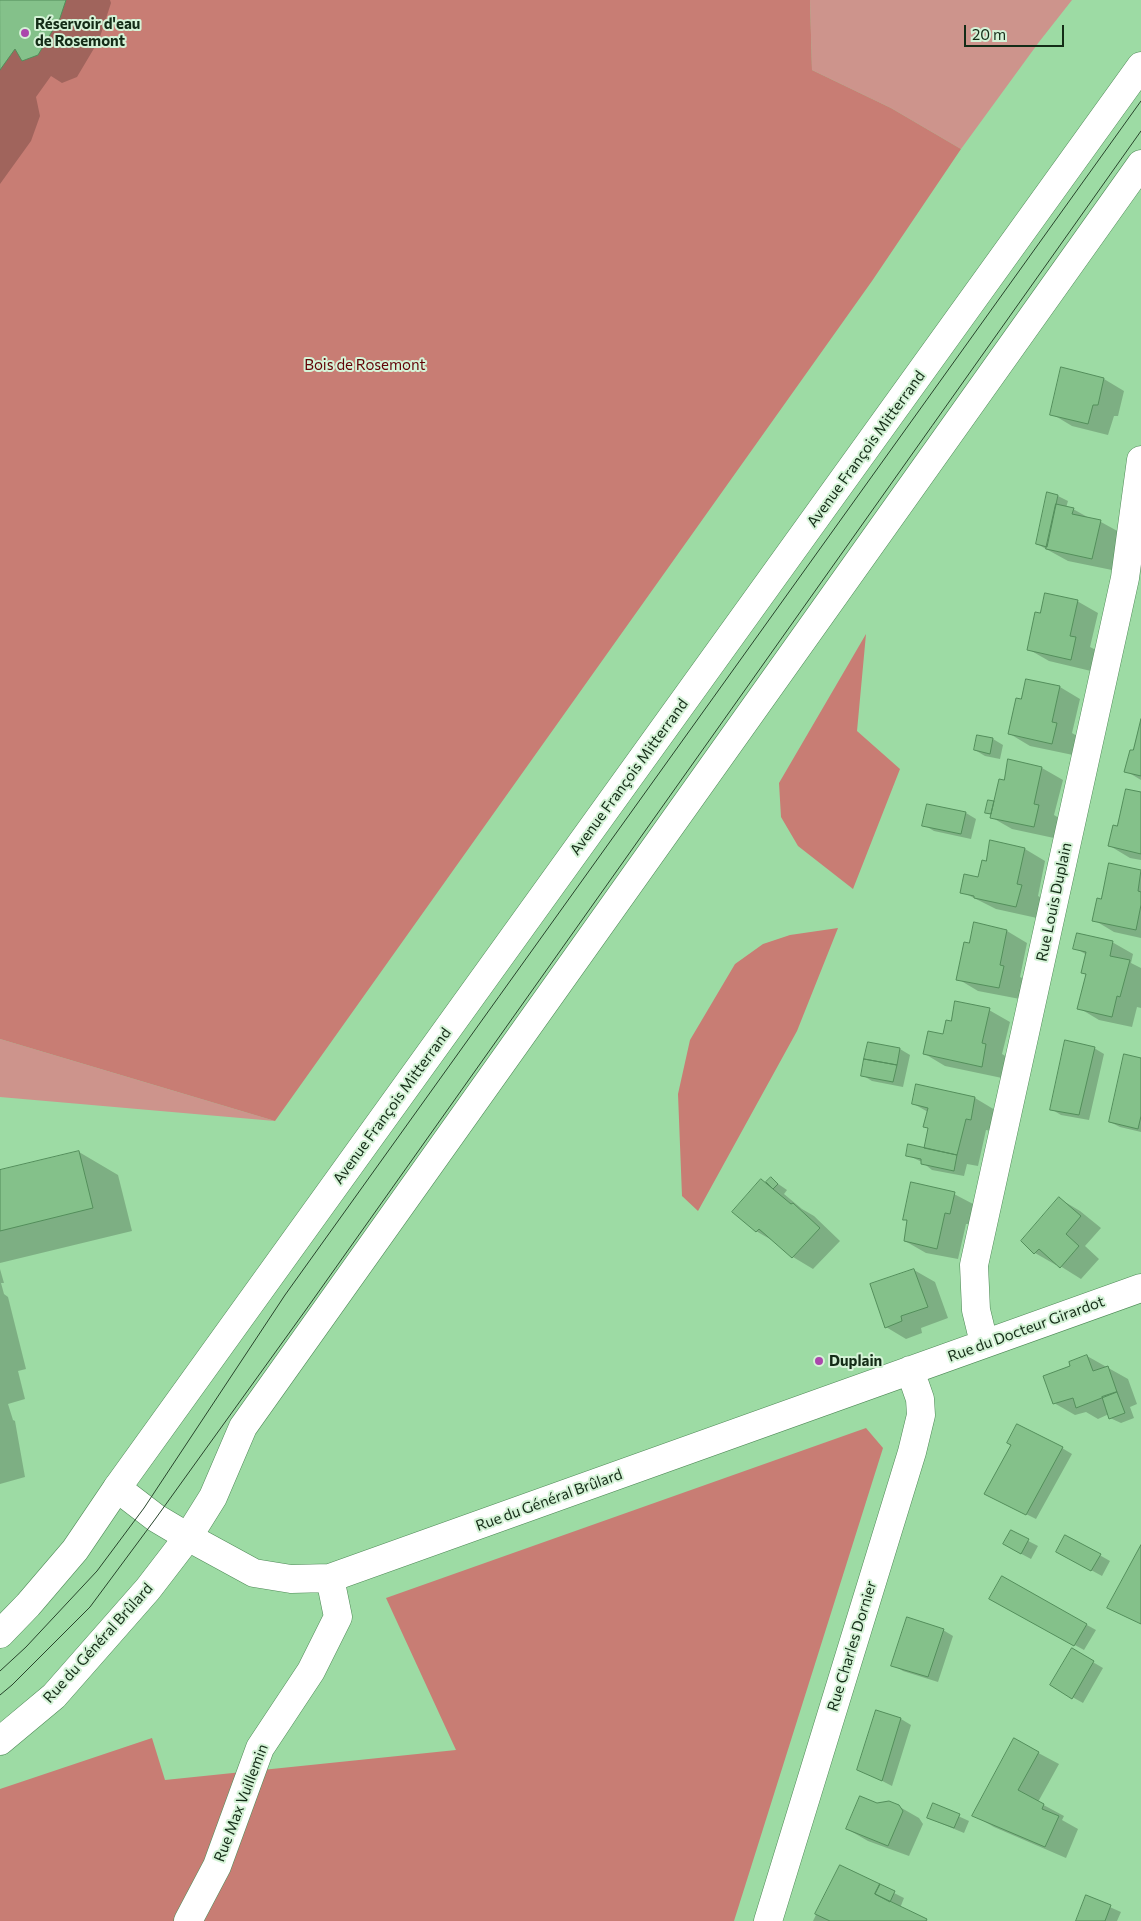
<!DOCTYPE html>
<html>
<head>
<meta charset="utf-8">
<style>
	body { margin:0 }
	#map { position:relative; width:1141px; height:1921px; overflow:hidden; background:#9ddba4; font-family:Commissioner,sans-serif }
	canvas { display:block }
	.scale { position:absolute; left:964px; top:25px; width:100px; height:22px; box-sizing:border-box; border:2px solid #142c17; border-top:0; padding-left:6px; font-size:15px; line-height:18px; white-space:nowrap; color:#142c17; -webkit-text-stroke:4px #d5f3d7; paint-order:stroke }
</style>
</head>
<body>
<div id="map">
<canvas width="1141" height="1921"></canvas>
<div class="scale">20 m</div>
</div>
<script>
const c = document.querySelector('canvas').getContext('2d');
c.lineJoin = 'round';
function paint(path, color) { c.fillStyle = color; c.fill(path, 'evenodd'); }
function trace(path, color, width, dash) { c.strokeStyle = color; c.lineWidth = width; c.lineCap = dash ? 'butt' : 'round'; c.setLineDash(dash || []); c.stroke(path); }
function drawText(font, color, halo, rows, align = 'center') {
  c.font = font + ' Commissioner,sans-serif'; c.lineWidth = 4; c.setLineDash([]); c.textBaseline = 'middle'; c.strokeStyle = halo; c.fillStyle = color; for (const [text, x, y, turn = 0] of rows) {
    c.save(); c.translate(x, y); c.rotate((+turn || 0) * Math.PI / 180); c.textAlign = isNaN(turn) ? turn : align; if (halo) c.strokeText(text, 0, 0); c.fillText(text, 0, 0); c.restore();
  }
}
paint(new Path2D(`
	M 810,0 L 1072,0 L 1039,42 L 961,149 L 891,108 L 812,70 Z
	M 0,1039 L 275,1121 L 0,1097 Z`), '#cd948c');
paint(new Path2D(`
	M 0,0 L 810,0 L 812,70 L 891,108 L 961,149 L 872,281 L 275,1121 L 0,1039 Z
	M 866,634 L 857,731 L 900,769 L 853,889 L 798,846 L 781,817 L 779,783 Z
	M 838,928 L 797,1031 L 698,1211 L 682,1196 L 678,1094 L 690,1040 L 735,964 L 763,944 L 790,935 Z
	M 866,1428 L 883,1448 L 734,1921 L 0,1921 L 0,1789 L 152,1738 L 165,1780 L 456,1750 L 386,1598 Z`), '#c87d74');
paint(new Path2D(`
	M 0,0 L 110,0 L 111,3 L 99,40 L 77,77 L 62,83 L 51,76 L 36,97 L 40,116 L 31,141 L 0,184 Z
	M 1062,369 L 1104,379 L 1124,391 L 1118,416 L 1114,416 L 1108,435 L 1072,426 L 1052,414 Z
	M 1058,496 L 1068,501 L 1066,508 L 1073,509 L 1091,519 L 1101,522 L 1121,533 L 1112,570 L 1068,561 L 1037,544 Z
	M 1077,601 L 1098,613 L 1090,647 L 1096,650 L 1091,671 L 1049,661 L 1028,649 L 1041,614 Z
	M 1060,687 L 1080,699 L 1072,733 L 1077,736 L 1073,755 L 1030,746 L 1010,734 L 1022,700 Z
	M 1141,725 L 1141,780 L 1126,771 L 1134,752 Z
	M 993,739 L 1003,745 L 1000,759 L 985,756 L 975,750 Z
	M 1009,761 L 1042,768 L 1063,780 L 1054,815 L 1059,818 L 1054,838 L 1012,829 L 991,817 L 992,815 L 987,812 L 995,803 L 1005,782 Z
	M 1141,794 L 1141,860 L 1130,858 L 1110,846 L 1118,827 Z
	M 928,805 L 966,813 L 976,819 L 971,839 L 934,831 L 924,825 Z
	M 991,842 L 1025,849 L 1045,861 L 1038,896 L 1042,898 L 1037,918 L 996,909 L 962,892 L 979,878 L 987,862 Z
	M 1110,865 L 1141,871 L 1141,938 L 1114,932 L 1094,920 L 1102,900 Z
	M 1007,931 L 1027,943 L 1020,977 L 1024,979 L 1020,999 L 978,991 L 958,979 L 970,944 Z
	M 1112,942 L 1133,954 L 1131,963 L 1141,968 L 1141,1008 L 1137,1007 L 1132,1027 L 1099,1020 L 1079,1008 L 1087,975 L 1082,973 L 1087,955 L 1075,948 Z
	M 989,1010 L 1010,1022 L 1002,1054 L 1007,1057 L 1002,1078 L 945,1066 L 925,1054 L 944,1036 L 952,1022 Z
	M 869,1043 L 900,1049 L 910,1055 L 903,1087 L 872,1081 L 862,1075 Z
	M 1094,1048 L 1104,1054 L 1089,1120 L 1061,1115 L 1051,1109 Z
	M 1141,1059 L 1141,1132 L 1120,1127 L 1110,1122 Z
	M 975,1098 L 995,1110 L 991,1131 L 986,1130 L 978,1166 L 967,1164 L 964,1176 L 932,1170 L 922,1162 L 907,1155 L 925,1149 L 929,1129 L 925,1126 L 928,1112 L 914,1104 Z
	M 79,1152 L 118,1175 L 132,1231 L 0,1263 L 0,1171 Z
	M 771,1179 L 787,1190 L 784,1194 L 802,1209 L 814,1216 L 840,1241 L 813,1269 L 793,1257 L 775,1242 L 756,1231 L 762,1181 L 766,1184 Z
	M 954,1194 L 975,1205 L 970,1224 L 966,1224 L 958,1259 L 926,1253 L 905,1241 L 908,1221 L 904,1219 Z
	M 1060,1199 L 1080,1211 L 1101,1228 L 1085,1246 L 1099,1259 L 1081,1279 L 1057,1264 L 1056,1265 L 1035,1253 L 1022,1241 Z
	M 0,1269 L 4,1283 L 1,1283 L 4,1294 L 8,1297 L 26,1369 L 18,1371 L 25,1399 L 8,1404 L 13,1420 L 15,1421 L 25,1477 L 0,1484 Z
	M 914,1270 L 935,1282 L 948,1318 L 921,1328 L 922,1333 L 906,1339 L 886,1327 Z
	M 1087,1356 L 1128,1379 L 1137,1404 L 1130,1407 L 1134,1418 L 1121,1423 L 1110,1418 L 1109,1414 L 1098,1419 L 1086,1412 L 1075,1415 L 1054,1403 L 1072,1367 Z
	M 1012,1444 L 1062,1448 L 1072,1454 L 1036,1519 L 996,1499 Z
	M 1011,1532 L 1038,1546 L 1031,1559 L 1014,1550 Z
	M 1066,1536 L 1110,1561 L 1102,1576 L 1058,1552 Z
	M 1002,1578 L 1096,1630 L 1084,1650 L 990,1599 Z
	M 943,1630 L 953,1636 L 938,1682 L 903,1671 L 893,1665 Z
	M 1072,1650 L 1103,1668 L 1083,1703 L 1051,1685 Z
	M 877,1712 L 901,1719 L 911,1725 L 892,1786 L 859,1769 Z
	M 1014,1740 L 1059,1764 L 1038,1802 L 1064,1816 L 1062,1820 L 1078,1829 L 1066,1858 L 994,1827 L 973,1815 Z
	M 934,1805 L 969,1821 L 964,1833 L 928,1818 Z
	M 898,1806 L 919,1818 L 923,1824 L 909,1856 L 868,1841 L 847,1829 Z
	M 840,1866 L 904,1898 L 900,1908 L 928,1921 L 813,1921 Z
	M 1087,1897 L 1121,1912 L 1117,1921 L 1077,1921 Z`), '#0003');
const building = new Path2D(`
	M 0,0 L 66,0 L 60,18 L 38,55 L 22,61 L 15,49 L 0,70 Z
	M 1061,367 L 1104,378 L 1098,405 L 1093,405 L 1088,424 L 1050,415 Z
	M 1047,492 L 1058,495 L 1047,547 L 1036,544 Z
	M 1056,504 L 1074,508 L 1072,514 L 1101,520 L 1092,559 L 1046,549 Z
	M 1045,593 L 1078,600 L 1070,636 L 1076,637 L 1071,660 L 1027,650 L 1035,612 L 1040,613 Z
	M 1026,679 L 1060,686 L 1052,722 L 1057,723 L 1052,744 L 1008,734 L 1016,698 L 1021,699 Z
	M 1141,719 L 1141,776 L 1124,772 L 1130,750 L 1133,750 Z
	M 977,735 L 993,738 L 990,754 L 974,750 Z
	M 1008,759 L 1042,767 L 1034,804 L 1039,805 L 1034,827 L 990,818 L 999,779 L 1004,780 Z
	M 1126,789 L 1141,792 L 1141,854 L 1108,846 L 1113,825 L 1117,826 Z
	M 988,800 L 994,801 L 991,814 L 985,813 Z
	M 927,804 L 966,812 L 961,834 L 922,826 Z
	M 990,840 L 1025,848 L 1017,884 L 1022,885 L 1016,907 L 974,898 L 974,896 L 960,893 L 964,874 L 978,877 L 982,860 L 986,861 Z
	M 1109,863 L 1141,870 L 1138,891 L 1141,892 L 1141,905 L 1136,930 L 1092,921 L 1097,898 L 1101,899 Z
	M 974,922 L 1007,930 L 1000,965 L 1004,966 L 999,988 L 956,980 L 964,942 L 969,943 Z
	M 1077,933 L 1113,941 L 1110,956 L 1130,960 L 1120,997 L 1117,996 L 1112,1017 L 1077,1009 L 1086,974 L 1081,973 L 1086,952 L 1073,949 Z
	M 955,1001 L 990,1008 L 982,1043 L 986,1044 L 982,1067 L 923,1054 L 928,1031 L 943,1034 L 946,1020 L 951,1021 Z
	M 1065,1040 L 1095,1047 L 1079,1115 L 1050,1110 Z
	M 868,1042 L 900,1048 L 897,1065 L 864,1059 Z
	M 1124,1054 L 1141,1058 L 1141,1116 L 1138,1129 L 1109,1122 Z
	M 864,1059 L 897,1065 L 893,1082 L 861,1076 Z
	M 916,1084 L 975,1097 L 971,1120 L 966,1119 L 957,1155 L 924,1148 L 928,1128 L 923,1127 L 928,1108 L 912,1104 Z
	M 908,1144 L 957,1155 L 954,1171 L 921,1164 L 921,1159 L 906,1156 Z
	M 79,1151 L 93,1208 L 0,1231 L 0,1170 Z
	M 771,1177 L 778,1184 L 773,1189 L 766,1182 Z
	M 761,1179 L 791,1204 L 793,1203 L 820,1228 L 792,1258 L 759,1229 L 756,1232 L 732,1212 Z
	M 911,1182 L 955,1192 L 950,1214 L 945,1213 L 937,1249 L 904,1241 L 907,1220 L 903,1220 Z
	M 1059,1197 L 1081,1216 L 1066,1234 L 1079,1246 L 1060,1268 L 1039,1249 L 1034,1254 L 1021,1241 Z
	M 914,1269 L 928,1307 L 901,1316 L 902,1321 L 885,1328 L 870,1284 Z
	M 1087,1355 L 1093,1371 L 1108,1366 L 1117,1392 L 1076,1408 L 1073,1398 L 1053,1404 L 1043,1376 L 1070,1366 L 1069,1362 Z
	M 1117,1392 L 1125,1413 L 1109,1419 L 1102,1397 Z
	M 1017,1424 L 1063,1447 L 1026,1515 L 984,1494 L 1011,1445 L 1007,1443 Z
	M 1011,1530 L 1029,1539 L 1021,1554 L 1003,1544 Z
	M 1065,1535 L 1101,1554 L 1091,1571 L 1056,1552 Z
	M 1141,1545 L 1141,1624 L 1107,1608 Z
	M 1002,1576 L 1087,1624 L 1074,1646 L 989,1599 Z
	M 907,1617 L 944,1629 L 928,1677 L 891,1666 Z
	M 1072,1648 L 1094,1661 L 1072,1699 L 1050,1685 Z
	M 876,1710 L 901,1718 L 882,1781 L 857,1770 Z
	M 1014,1738 L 1039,1752 L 1018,1790 L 1044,1804 L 1042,1809 L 1059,1816 L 1045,1847 L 972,1816 Z
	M 860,1796 L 877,1803 L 889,1801 L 899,1805 L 903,1811 L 888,1846 L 846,1829 Z
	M 933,1803 L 960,1814 L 954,1828 L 927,1818 Z
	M 840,1865 L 880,1884 L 875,1894 L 927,1919 L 926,1921 L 830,1921 L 815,1914 Z
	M 880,1884 L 895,1891 L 890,1902 L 875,1894 Z
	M 1086,1895 L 1111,1905 L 1105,1921 L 1076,1921 Z`);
paint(building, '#84c18a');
trace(building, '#538e5b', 1);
const minor = new Path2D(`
	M 984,1343 L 976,1310 L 974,1265 L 1125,578 L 1141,460
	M 117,1488 L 156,1518 L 188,1537 L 254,1573 L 291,1579 L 330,1578 L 1141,1288
	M 188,1921 L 217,1866 L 260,1748 L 311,1671 L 338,1617 L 330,1578
	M 768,1921 L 912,1452 L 921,1415 L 920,1399 L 910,1370`);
const major = new Path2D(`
	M 0,1634 L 28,1605 L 75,1550 L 117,1488 L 1141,66
	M 0,1741 L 54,1696 L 148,1589 L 188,1537 L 213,1497 L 243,1427 L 1141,164`);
trace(minor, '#4f8a57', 29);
trace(major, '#4f8a57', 29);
trace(minor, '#fff', 28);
trace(major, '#fff', 28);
trace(new Path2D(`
	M 0,1671 L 26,1647 L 97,1571 L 144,1508 L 285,1295 L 1141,101
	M 0,1695 L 12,1685 L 90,1607 L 156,1518 L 305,1311 L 1141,131`), '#27442b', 1);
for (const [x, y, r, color] of [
	[25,33,5,"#ab47ac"],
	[819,1361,5,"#ab47ac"]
]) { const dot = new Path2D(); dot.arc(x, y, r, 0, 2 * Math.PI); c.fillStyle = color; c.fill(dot); trace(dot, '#d5f3d7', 2); }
drawText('bold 15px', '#142c17', '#d5f3d7', [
	["Réservoir d'eau",35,24],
	["de Rosemont",35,41],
	["Duplain",829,1361]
], 'left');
drawText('15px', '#620306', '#d5f3d7', [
	["Bois de Rosemont",365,365]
]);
drawText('15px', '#142c17', '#d5f3d7', [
	["Avenue François Mitterrand",866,449,-54],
	["Avenue François Mitterrand",629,777,-54],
	["Rue Louis Duplain",1054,902,-78],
	["Avenue François Mitterrand",392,1106,-54],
	["Rue du Docteur Girardot",1026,1329,-20],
	["Rue du Général Brûlard",549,1500,-20],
	["Rue du Général Brûlard",98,1643,-48],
	["Rue Charles Dornier",852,1646,-73],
	["Rue Max Vuillemin",241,1803,-69]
]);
</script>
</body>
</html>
